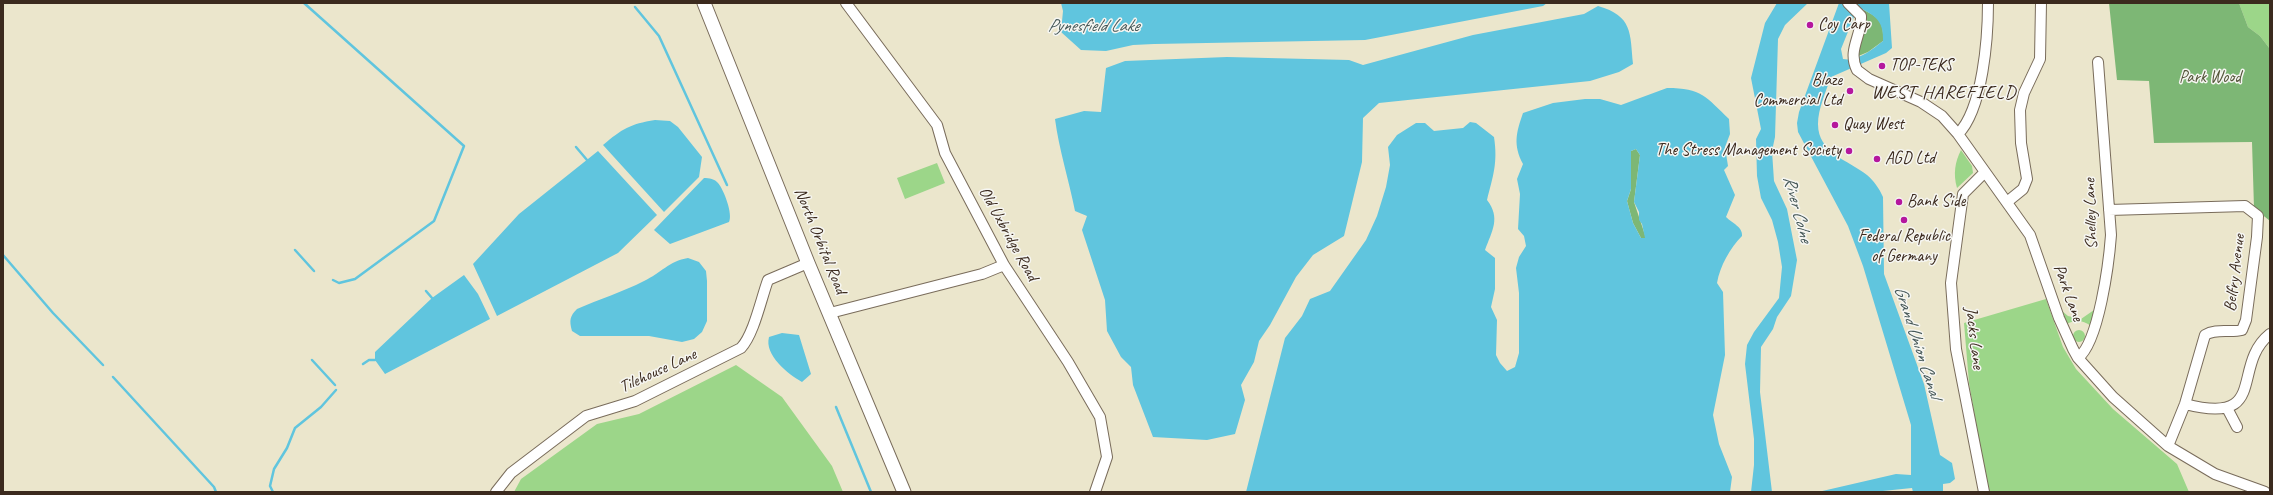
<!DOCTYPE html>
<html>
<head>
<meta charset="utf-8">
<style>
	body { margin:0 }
	#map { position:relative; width:2273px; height:495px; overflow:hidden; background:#ebe6cc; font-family:Caveat,sans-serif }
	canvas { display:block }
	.frame { position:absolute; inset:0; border:4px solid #3b2a1e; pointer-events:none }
</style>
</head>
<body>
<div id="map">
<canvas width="2273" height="495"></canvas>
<div class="frame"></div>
</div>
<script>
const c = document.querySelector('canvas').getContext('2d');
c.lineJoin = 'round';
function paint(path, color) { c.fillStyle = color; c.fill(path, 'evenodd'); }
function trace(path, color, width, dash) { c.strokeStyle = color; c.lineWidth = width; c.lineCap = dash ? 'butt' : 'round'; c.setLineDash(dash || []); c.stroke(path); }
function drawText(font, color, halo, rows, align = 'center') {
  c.font = font + ' Caveat,sans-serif'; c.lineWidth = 3; c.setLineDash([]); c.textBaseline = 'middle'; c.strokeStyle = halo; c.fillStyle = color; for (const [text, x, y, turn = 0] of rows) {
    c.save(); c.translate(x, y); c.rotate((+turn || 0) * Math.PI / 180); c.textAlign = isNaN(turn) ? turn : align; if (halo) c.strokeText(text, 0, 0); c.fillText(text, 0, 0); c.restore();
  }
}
paint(new Path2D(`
	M 2239,3 L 2270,3 L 2270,49 L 2260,36 L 2248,27 Z
	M 1961,150 L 1972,166 L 1973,173 L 1957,188 C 1953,174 1955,162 1961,150 Z
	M 937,163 L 945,183 L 905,199 L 897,178 Z
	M 2046,299 L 2063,347 L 2076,369 L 2113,409 L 2177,464 L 2189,492 L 1988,492 L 1969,383 L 1964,323 Z
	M 2094,310 L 2091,326 C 2083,321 2077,319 2067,324 L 2062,311 L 2068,316 L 2081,319 Z
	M2073 336a6 6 0 1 1 12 0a6 6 0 1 1-12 0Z
	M 736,365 L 782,397 L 832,466 L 843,492 L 514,492 L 521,479 L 597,424 L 639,414 Z`), '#9cd689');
paint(new Path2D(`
	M 2109,3 L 2239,3 L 2248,27 L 2260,36 L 2270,49 L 2270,221 L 2254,208 L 2252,142 L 2154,143 L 2149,81 L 2117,80 Z
	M 1864,10 C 1880,18 1884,23 1883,41 L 1868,52 L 1856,57 L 1865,19 Z
	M 1636,149 L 1640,155 L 1634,202 L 1646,238 L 1641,238 L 1633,223 L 1627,201 L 1631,189 L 1631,151 Z`), '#7db775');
paint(new Path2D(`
	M 1061,3 L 1547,3 L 1543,6 L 1365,40 L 1154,44 L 1133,45 L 1106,51 L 1081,50 L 1061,32 L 1063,11 Z
	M 1777,3 L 1808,3 L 1785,25 L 1778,39 L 1775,137 L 1772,151 L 1774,181 L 1787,209 L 1797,260 L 1791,296 L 1777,317 L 1773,329 L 1761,347 L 1760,392 L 1772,492 L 1751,492 L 1754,465 L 1754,439 L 1745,364 L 1747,345 L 1754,332 L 1779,298 L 1782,267 L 1778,242 L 1772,220 L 1761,198 L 1757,176 L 1756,139 L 1761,129 L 1751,78 L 1765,23 Z
	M 1839,3 L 1889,3 L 1892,48 L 1886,53 L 1831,77 C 1826,91 1818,109 1818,124 C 1818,153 1848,160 1867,175 C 1874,181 1879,188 1883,197 L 1884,274 L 1924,384 L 1940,455 L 1952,463 L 1955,479 L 1950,483 L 1943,484 L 1943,492 L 1913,492 L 1912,488 L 1873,492 L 1818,492 L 1896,474 L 1911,475 L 1911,425 L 1863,266 L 1848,226 L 1798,132 L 1797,123 L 1799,112 ZM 1858,7 C 1875,15 1884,21 1883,41 C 1873,49 1857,62 1843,59 L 1841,49 Z
	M 1598,6 C 1633,16 1630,33 1633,64 L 1619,72 L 1590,81 L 1379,103 L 1363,118 L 1362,162 L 1344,236 L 1313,255 L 1296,277 L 1270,325 L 1259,341 L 1254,362 L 1241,385 L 1245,400 L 1235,434 L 1207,440 L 1153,437 L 1133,385 L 1131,367 L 1121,357 L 1107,331 L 1105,300 L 1082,230 L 1087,216 L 1075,211 C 1069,180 1059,150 1055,119 L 1084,111 L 1101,112 L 1106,68 L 1125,61 L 1227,57 L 1349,60 L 1363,65 L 1473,35 L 1584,14 Z
	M 1667,88 C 1702,88 1706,97 1729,119 L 1730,134 L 1725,147 L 1728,166 L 1724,170 L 1735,195 L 1726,217 C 1732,223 1743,227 1742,236 C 1730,248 1720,266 1717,283 L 1723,292 L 1725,355 L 1713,415 L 1719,444 L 1732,477 L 1730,492 L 1246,492 L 1285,338 L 1302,316 L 1310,299 L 1330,291 L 1366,240 L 1377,216 L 1386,187 L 1390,165 L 1388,147 L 1397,135 L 1416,123 L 1425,123 L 1434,131 L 1463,128 L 1470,122 L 1476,123 L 1494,137 C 1498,163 1493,176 1487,200 C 1501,218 1492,231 1485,250 L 1495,258 L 1495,289 L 1491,307 L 1497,320 L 1496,355 L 1500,363 L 1507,371 L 1515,367 L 1519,353 L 1519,293 L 1516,268 L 1519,257 L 1526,246 L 1524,236 L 1518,229 L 1520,194 L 1517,179 L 1523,164 C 1513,145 1516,133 1523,113 L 1553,103 L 1585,99 L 1600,99 L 1621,105 ZM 1636,149 L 1640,155 L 1634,202 L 1639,212 L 1639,220 L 1642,224 L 1645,238 L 1641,238 L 1633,223 L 1627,201 L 1631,189 L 1631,151 Z
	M 655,120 L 670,121 L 678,127 L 702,157 L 699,177 L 664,212 L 603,145 C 622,129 630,124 655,120 Z
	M 598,151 L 657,215 L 618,253 L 497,316 L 473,264 L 519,214 Z
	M 704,178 C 709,178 715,179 718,183 C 724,190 733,214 729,222 L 670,244 L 654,230 Z
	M 688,258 L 699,262 L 706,271 L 707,281 L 707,321 L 702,332 L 694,339 L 682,342 L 649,336 L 580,336 L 572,331 C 569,320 570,316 577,309 C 599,299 623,292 644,281 C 661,273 669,261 688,258 Z
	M 464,275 L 478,294 L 490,319 L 385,374 L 375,360 L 375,352 L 432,298 Z
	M 782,333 L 799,335 L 811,374 L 802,382 C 788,374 764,355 769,337 Z`), '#60c5de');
trace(new Path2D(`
	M 304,3 L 464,146 L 434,221 L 355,279 L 339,283 L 333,280
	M 635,7 L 659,36 L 727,185
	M 576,147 L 587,160
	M 295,250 L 314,271
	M 3,255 L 53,313 L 103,365
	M 426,291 L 432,298
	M 312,360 L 335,385
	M 363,364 L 369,360 L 375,360
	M 113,377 L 214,487 L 216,492
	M 836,407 L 871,492
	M 273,492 L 270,486 L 274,469 L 287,448 L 295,428 L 321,407 L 336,390`), '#60c5de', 2.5);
const minor = new Path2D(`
	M 846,3 L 937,125 L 945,153 L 1004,265 L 1068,362 L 1100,417 L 1107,457 L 1095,492
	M 1848,3 L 1861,16 C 1862,36 1847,50 1857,70 L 1869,79 L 1921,102 L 1942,116 L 1958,134 L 2030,235 L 2059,318 L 2073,349 L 2078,358 L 2113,397 L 2168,446 L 2215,474 L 2265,492
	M 1958,134 C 1983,109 1988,37 1988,3
	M 2007,202 L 2023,189 L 2027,179 L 2021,143 L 2020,110 L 2024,93 L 2040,59 L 2041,3
	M 2109,210 L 2245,206 L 2258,216 L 2257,237 L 2246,320 L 2242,330 C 2230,333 2216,328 2205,335 L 2185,404 L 2168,446
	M 830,313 L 982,274 L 1004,265
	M 2078,358 C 2099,342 2109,262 2111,235 L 2098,62
	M 2185,404 C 2270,426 2230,366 2270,334
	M 2227,408 L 2237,427
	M 496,492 L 511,473 L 586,416 L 635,401 L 741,348 C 754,334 761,299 768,280 L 808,263
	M 1984,492 L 1956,349 L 1951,283 L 1963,194 L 1985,172`);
const major = new Path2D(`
	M 704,3 L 808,263 L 904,492`);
trace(minor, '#796c5b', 12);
trace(major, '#796c5b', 15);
trace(minor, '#fff', 10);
trace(major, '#fff', 13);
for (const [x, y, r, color] of [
	[1810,25,4,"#b5179e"],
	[1882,66,4,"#b5179e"],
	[1850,91,4,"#b5179e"],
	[1835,125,4,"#b5179e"],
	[1849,151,4,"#b5179e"],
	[1877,159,4,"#b5179e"],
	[1899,202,4,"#b5179e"],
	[1904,220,4,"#b5179e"]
]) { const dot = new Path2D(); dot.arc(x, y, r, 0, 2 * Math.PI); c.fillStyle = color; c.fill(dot); trace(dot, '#f6f6f2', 1.5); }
drawText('17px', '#3b2a1e', '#f6f6f2', [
	["Coy Carp",1818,25],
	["TOP-TEKS",1890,66],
	["Blaze",1842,81,"right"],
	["Commercial Ltd",1842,101,"right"],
	["Quay West",1843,125],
	["The Stress Management Society",1841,151,"right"],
	["AGD Ltd",1885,159],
	["Bank Side",1907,202],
	["Federal Republic",1904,237,"center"],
	["of Germany",1904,257,"center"]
], 'left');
drawText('17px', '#535539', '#f6f6f2', [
	["Park Wood",2210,78]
]);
drawText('17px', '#3b2a1e', '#f6f6f2', [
	["Shelley Lane",2091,214,-92],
	["Old Uxbridge Road",1008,234,61],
	["North Orbital Road",820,241,68],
	["Belfry Avenue",2235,273,-83],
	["Park Lane",2068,293,70],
	["Jacks Lane",1974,338,83],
	["Tilehouse Lane",658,371,-25]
]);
drawText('italic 18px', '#465858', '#f6f6f2', [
	["Pynesfield Lake",1093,26],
	["River Colne",1797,209,75],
	["Grand Union Canal",1917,342,72]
]);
c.letterSpacing = '1px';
drawText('19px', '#3b2a1e', '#f6f6f2', [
	["WEST HAREFIELD",1944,93]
]);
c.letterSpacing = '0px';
</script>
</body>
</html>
